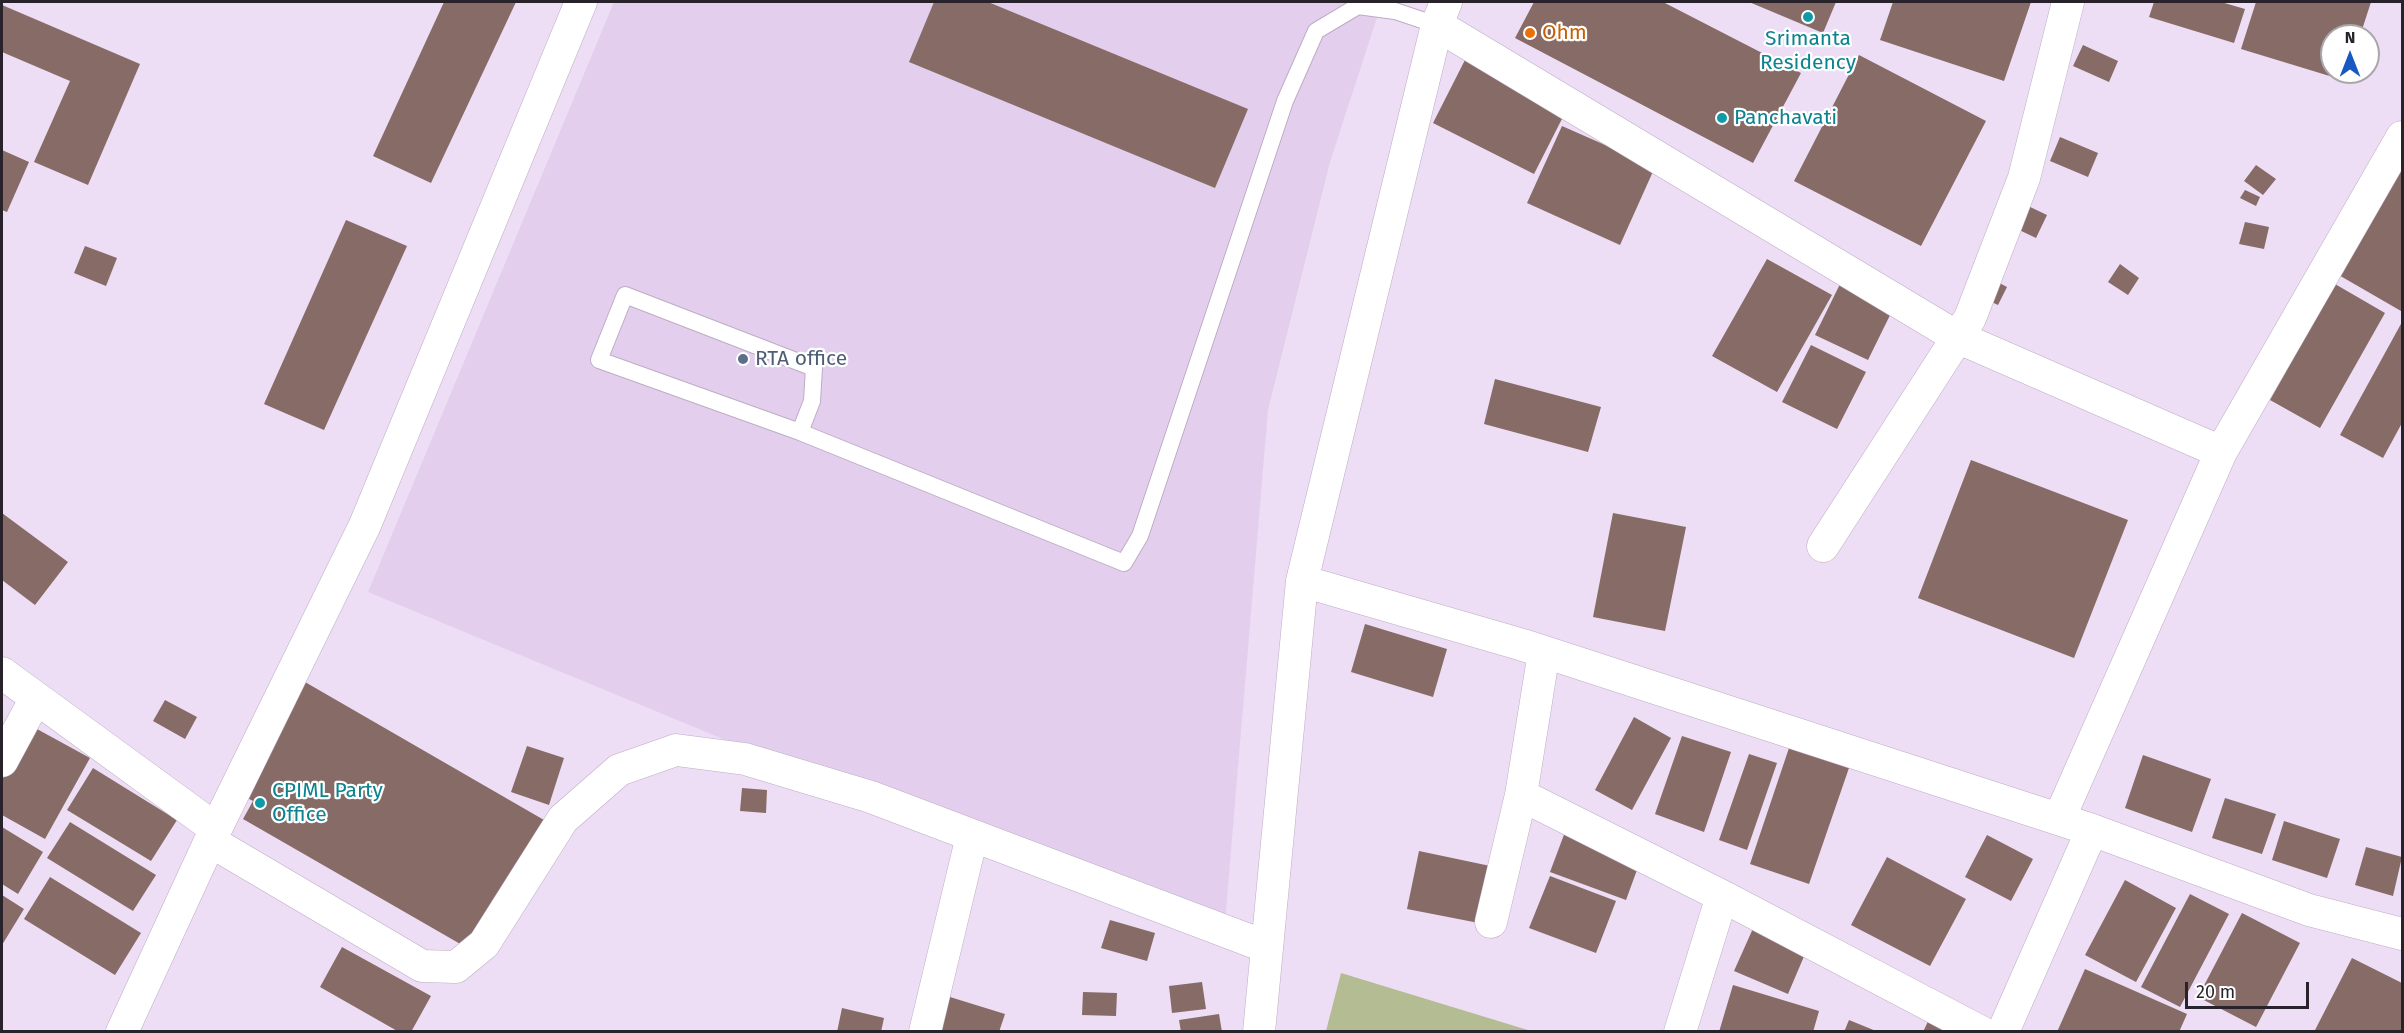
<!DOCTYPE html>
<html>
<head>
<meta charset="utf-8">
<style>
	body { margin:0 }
	#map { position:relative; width:2404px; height:1033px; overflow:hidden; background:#edddf5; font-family:"Fira Sans",sans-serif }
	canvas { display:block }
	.frame { position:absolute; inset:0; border:3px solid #28222a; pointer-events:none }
	.north { position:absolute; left:2320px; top:24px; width:60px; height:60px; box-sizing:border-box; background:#fff; border:2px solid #a9a7aa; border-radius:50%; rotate:0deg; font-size:16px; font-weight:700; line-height:24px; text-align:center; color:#28222a }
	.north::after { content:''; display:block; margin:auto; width:21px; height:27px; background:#1758c3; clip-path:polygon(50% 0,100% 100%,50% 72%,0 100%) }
	.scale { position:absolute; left:2185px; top:982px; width:124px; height:27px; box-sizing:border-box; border:3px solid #28222a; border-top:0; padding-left:8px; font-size:18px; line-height:21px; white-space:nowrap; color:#28222a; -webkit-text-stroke:4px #fff; paint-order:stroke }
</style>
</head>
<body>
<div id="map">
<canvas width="2404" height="1033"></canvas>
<div class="frame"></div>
<div class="north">N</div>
<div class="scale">20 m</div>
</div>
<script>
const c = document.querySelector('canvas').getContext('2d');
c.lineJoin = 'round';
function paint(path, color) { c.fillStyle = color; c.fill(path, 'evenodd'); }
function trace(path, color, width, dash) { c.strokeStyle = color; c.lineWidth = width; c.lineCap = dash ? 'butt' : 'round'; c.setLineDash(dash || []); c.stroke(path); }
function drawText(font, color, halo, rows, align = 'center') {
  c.font = font + ' "Fira Sans",sans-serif'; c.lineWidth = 4.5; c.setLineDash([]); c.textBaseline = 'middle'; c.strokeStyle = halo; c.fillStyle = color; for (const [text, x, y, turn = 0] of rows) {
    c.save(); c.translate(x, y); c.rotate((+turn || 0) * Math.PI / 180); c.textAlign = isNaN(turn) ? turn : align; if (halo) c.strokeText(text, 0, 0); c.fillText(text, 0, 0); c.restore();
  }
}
paint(new Path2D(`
	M 614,2 L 1382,2 L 1330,162 L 1268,410 L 1223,946 L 368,592 Z`), '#e3cfed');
paint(new Path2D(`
	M 1341,973 L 1531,1031 L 1326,1031 Z`), '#b3bc93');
paint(new Path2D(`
	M 444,2 L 516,2 L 431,183 L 373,156 Z
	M 934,2 L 988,2 L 1248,109 L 1215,188 L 909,62 Z
	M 1534,2 L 1663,2 L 1801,73 L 1753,163 L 1515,38 Z
	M 1749,2 L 1836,2 L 1823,33 Z
	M 1893,2 L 2031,2 L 2004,81 L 1880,40 Z
	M 2154,2 L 2221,2 L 2245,9 L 2234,43 L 2149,17 Z
	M 2256,2 L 2371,2 L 2360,36 L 2332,36 L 2332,72 L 2349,72 L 2346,81 L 2241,49 Z
	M 2,5 L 140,64 L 88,185 L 34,162 L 70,81 L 2,52 Z
	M 2083,45 L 2118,61 L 2109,82 L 2073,66 Z
	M 1859,55 L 1986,121 L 1921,246 L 1794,181 Z
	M 1467,56 L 1568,107 L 1534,174 L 1433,123 Z
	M 1562,126 L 1655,167 L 1620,245 L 1527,203 Z
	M 2060,137 L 2098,153 L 2088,177 L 2050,161 Z
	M 2,150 L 29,162 L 7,212 L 2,210 Z
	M 2402,161 L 2402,309 L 2401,311 L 2337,274 Z
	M 2256,165 L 2276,179 L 2263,195 L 2244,181 Z
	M 2245,190 L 2260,197 L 2256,206 L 2240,198 Z
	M 2026,205 L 2047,215 L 2036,238 L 2015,228 Z
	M 346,220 L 407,246 L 324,430 L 264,404 Z
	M 2245,222 L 2269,227 L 2264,249 L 2239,244 Z
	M 85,246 L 117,258 L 106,286 L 74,273 Z
	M 1767,259 L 1832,295 L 1777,392 L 1712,356 Z
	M 2120,264 L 2139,278 L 2128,295 L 2108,282 Z
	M 1990,278 L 2007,287 L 1998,305 L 1981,297 Z
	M 1840,284 L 1893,309 L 1868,360 L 1815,335 Z
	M 2335,284 L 2385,313 L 2320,428 L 2270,400 Z
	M 2402,322 L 2402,423 L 2383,458 L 2340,435 Z
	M 1811,345 L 1866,372 L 1837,429 L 1782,402 Z
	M 1495,379 L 1601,407 L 1588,452 L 1484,424 Z
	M 1971,460 L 2128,520 L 2074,658 L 1918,598 Z
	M 2,513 L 68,562 L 35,605 L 2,580 Z
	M 1613,513 L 1686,527 L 1665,631 L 1593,617 Z
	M 1365,624 L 1447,649 L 1433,697 L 1351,672 Z
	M 305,682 L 544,820 L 469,949 L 243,819 L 253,801 L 240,794 Z
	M 165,700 L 197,717 L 185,739 L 153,721 Z
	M 1634,717 L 1671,738 L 1632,810 L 1595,790 Z
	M 26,723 L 90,758 L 45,839 L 2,815 L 2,766 Z
	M 1682,736 L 1731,752 L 1704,832 L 1655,814 Z
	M 1790,745 L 1850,765 L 1809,884 L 1750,864 Z
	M 527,746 L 564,758 L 549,805 L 511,792 Z
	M 1749,754 L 1777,763 L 1747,850 L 1719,840 Z
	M 2143,755 L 2211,779 L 2192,832 L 2125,808 Z
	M 93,768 L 177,820 L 151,861 L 67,810 Z
	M 742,788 L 767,790 L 766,813 L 740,811 Z
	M 2225,798 L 2276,814 L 2262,854 L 2212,838 Z
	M 2284,821 L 2340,839 L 2327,878 L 2272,860 Z
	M 70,822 L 156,875 L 133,911 L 47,858 Z
	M 2,827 L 43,852 L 18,894 L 2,884 Z
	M 1565,832 L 1641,859 L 1626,900 L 1550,872 Z
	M 1987,835 L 2033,859 L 2011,901 L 1965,877 Z
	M 2366,847 L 2402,857 L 2393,896 L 2355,885 Z
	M 1419,851 L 1495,867 L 1484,924 L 1407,909 Z
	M 1887,857 L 1966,899 L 1930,966 L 1851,925 Z
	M 1550,876 L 1616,901 L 1596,953 L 1529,928 Z
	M 50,877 L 141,933 L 115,975 L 24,919 Z
	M 2125,880 L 2176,908 L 2136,982 L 2085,955 Z
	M 2190,894 L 2229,914 L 2180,1007 L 2141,987 Z
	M 2,895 L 24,909 L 2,945 Z
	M 2242,913 L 2300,943 L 2256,1027 L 2198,997 Z
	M 1110,920 L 1155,933 L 1147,961 L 1101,948 Z
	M 1755,924 L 1808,947 L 1788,994 L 1734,971 Z
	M 342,947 L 431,996 L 411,1032 L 399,1032 L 320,987 Z
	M 2352,958 L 2402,983 L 2402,1032 L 2314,1032 Z
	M 2085,969 L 2187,1014 L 2179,1032 L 2057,1032 Z
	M 1202,982 L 1206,1009 L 1172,1013 L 1169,986 Z
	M 1733,985 L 1819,1011 L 1813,1032 L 1719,1032 Z
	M 1083,992 L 1117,993 L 1116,1016 L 1082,1015 Z
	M 950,997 L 1005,1014 L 999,1032 L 939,1032 Z
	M 842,1008 L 884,1018 L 881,1032 L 837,1032 Z
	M 1219,1014 L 1222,1032 L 1181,1032 L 1179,1020 Z
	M 1930,1017 L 1958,1032 L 1923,1032 Z
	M 1849,1020 L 1876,1031 L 1876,1032 L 1844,1032 Z`), '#866b66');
const lane = new Path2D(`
	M 800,432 L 812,401 L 814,368 L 625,295 L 599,360 L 800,432 L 1124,563 L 1140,536 L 1285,101 L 1316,31 L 1358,6 L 1395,11 L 1437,25`);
const street = new Path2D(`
	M 1437,25 L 1957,337 L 2221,452
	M 1823,546 L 1970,318 L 2024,178 L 2068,2
	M 1302,581 L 1523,645 L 2092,830 L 2309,910 L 2402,934
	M 2,673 L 216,829
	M 2,761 L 36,698
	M 1521,795 L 1722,896 L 1981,1032
	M 2059,819 L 2221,452 L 2402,137
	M 210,841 L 422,966 L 456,967 L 484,944 L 563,819 L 619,770 L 676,750 L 745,759 L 871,797 L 1267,947
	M 1491,922 L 1521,795 L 1544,652
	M 122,1032 L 210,841 L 365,525 L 581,2
	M 925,1032 L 972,836
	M 1259,1032 L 1302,581 L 1437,25 L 1446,2
	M 1680,1032 L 1722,896
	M 2003,1032 L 2092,830`);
trace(lane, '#bcadc4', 18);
trace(street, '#bcadc4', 33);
trace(lane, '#fff', 16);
trace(street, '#fff', 32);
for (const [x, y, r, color] of [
	[1808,17,6,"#0f9aa8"],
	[1530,33,6,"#e8710a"],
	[1722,118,6,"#0f9aa8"],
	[743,359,6,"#5c6f8a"],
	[260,803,6,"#0f9aa8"]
]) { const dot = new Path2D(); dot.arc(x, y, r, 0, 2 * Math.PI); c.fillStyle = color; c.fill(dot); trace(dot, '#fff', 2); }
drawText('21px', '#c56008', '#fff', [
	["Ohm",1542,33]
], 'left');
drawText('21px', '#0d838f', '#fff', [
	["Srimanta",1808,39,"center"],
	["Residency",1808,63,"center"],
	["Panchavati",1734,118],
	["CPIML Party",272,791],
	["Office",272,815]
], 'left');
drawText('21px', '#4e5e75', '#fff', [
	["RTA office",755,359]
], 'left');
</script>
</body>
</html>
